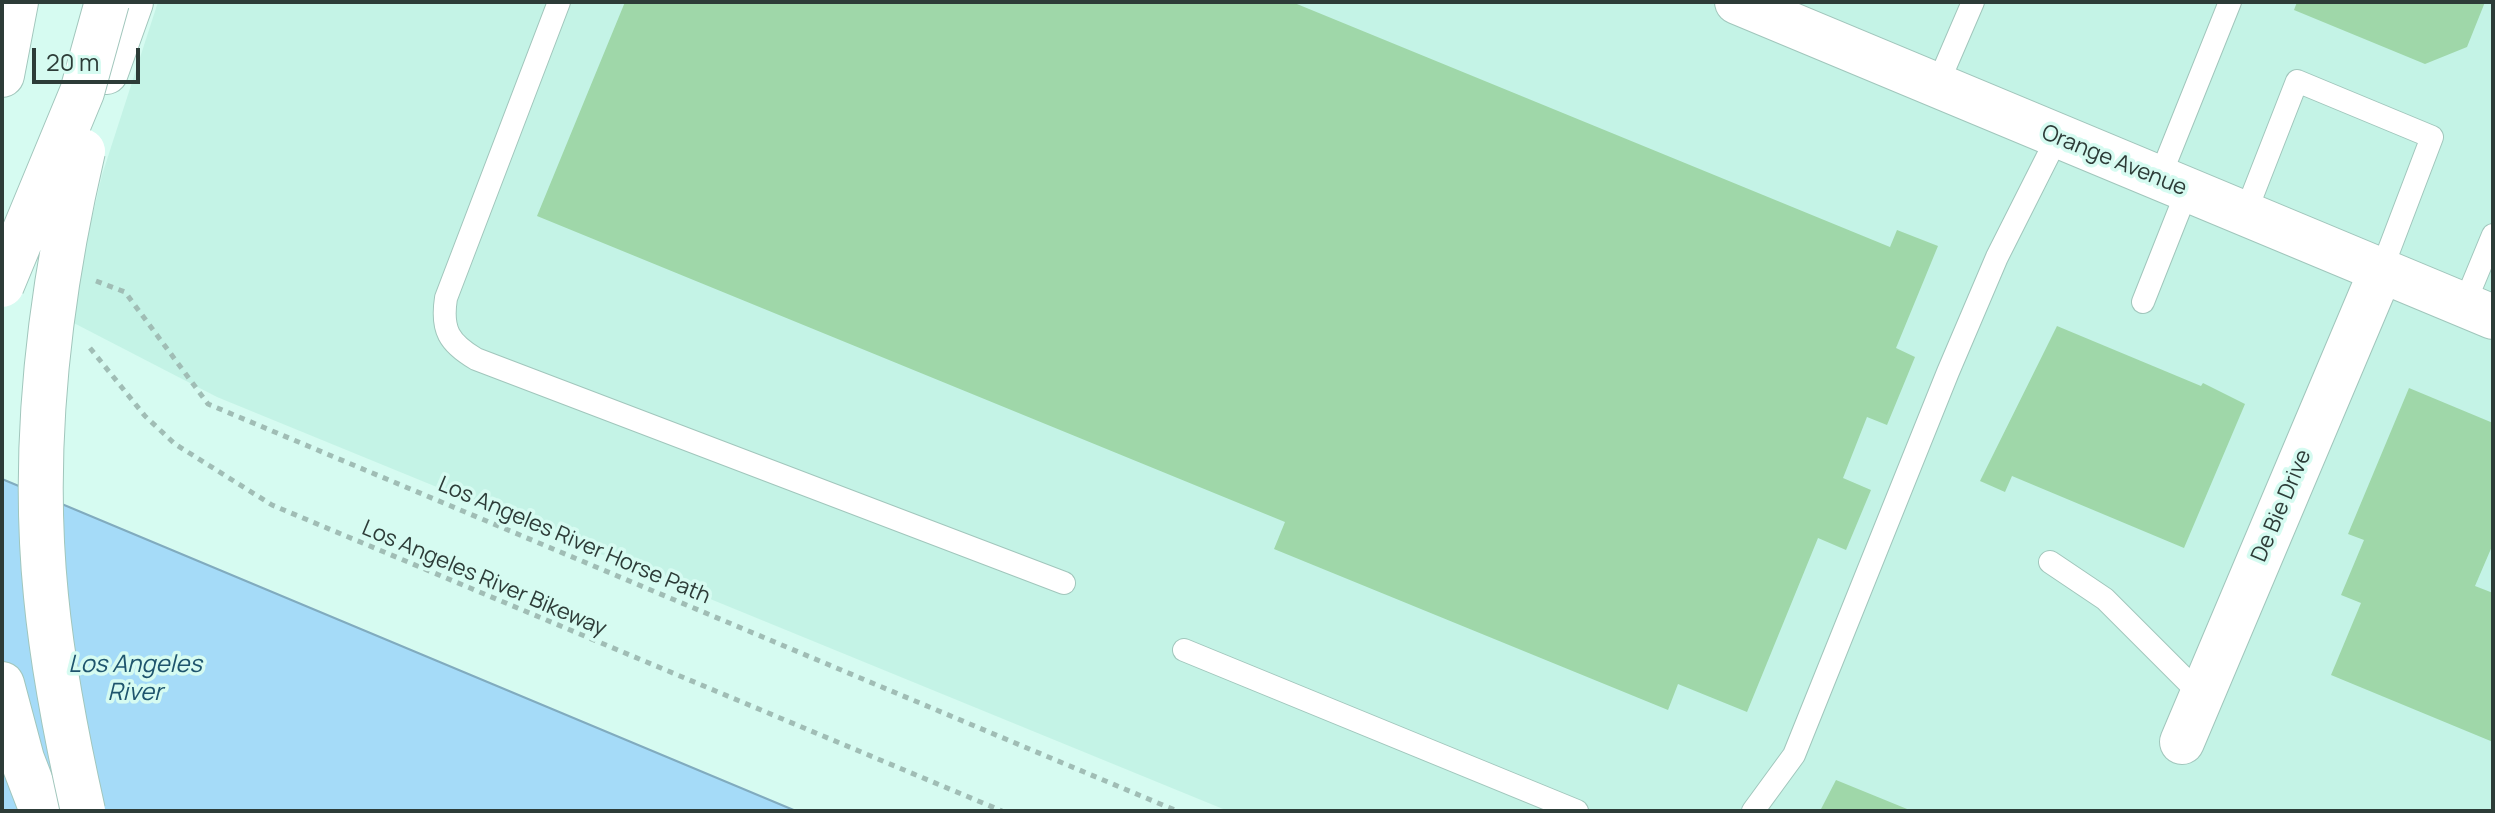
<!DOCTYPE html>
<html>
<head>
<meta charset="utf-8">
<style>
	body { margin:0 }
	#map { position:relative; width:2495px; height:813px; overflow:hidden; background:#d6fbf1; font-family:Manrope,sans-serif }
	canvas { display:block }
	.frame { position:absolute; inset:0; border:4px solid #2d3c38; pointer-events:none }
	.scale { position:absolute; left:32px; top:48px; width:108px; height:36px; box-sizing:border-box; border:4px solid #2d3c38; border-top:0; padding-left:10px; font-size:24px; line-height:28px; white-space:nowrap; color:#2d3c38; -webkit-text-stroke:6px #d6fbf1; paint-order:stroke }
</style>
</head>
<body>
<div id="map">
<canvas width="2495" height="813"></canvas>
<div class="frame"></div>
<div class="scale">20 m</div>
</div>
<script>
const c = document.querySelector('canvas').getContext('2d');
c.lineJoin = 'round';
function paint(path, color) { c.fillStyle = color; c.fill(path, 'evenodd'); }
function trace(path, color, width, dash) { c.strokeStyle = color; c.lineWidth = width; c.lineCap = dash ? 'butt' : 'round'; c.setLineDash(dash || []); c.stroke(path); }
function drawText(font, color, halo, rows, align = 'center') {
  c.font = font + ' Manrope,sans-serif'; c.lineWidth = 7; c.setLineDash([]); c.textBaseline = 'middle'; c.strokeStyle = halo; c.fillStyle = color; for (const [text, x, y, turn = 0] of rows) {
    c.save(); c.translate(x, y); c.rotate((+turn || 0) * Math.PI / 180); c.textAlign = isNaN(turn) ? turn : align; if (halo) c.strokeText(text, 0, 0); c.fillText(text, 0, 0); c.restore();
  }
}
paint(new Path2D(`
	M 158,2 L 2493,2 L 2493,811 L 1228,811 L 217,397 L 68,320 L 102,175 Z`), '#c4f3e6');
const water = new Path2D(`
	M 2,479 L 796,811 L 2,811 Z`);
paint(water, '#a5dbf8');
trace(water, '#81abbe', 2);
paint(new Path2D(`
	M 625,2 L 1292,2 L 1890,247 L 1897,230 L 1938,246 L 1896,348 L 1915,357 L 1887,425 L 1867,417 L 1843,478 L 1871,490 L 1846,550 L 1818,538 L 1747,712 L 1678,684 L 1668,710 L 1274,549 L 1285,522 L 537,216 Z
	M 2297,2 L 2485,2 L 2467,47 L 2425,64 L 2294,10 Z
	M 2057,326 L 2201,386 L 2203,383 L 2245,404 L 2184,548 L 2012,476 L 2005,492 L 1980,481 Z
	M 2409,388 L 2493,423 L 2493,544 L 2475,586 L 2493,593 L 2493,742 L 2331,675 L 2361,603 L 2341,595 L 2364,540 L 2348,534 Z
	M 1836,780 L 1912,811 L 1820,811 Z`), '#9fd7a9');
const service = new Path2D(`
	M 559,2 L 446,298 C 441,330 449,343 476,359 L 1064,583
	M 1936,88 L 1973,2
	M 2159,179 L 2230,2
	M 2245,214 L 2297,81 L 2432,137 L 2381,271
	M 2143,302 L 2187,191
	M 2464,305 L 2493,235
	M 2050,562 L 2105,599 L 2202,696
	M 1184,650 L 1577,811
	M 1753,811 L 1794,755 L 1948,372 L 1997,257 L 2057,138`);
const minor = new Path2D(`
	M 2182,742 L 2381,271`);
const tertiary = new Path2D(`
	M 1737,2 L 2493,317`);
const motorway = new Path2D(`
	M 106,72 L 131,2
	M 2,75 L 16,2
	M 2,684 L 22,759 L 42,811`);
trace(service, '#a1c6bc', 24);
trace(minor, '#a1c6bc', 46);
trace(tertiary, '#a1c6bc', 46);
trace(motorway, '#a1c6bc', 46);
trace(new Path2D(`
	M 96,281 L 125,292 L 208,404 L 1177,811
	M 90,348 L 145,416 L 175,444 L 272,505 L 1002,811`), '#a0bdb5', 5, [6, 6]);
trace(service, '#fff', 22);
trace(minor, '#fff', 44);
trace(tertiary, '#fff', 44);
trace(motorway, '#fff', 44);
const motorwayBridge = new Path2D(`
	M 83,151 C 49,296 31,447 46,596 C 53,669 67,740 83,811
	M 2,285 L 82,92 L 107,2`);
trace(motorwayBridge, '#a1c6bc', 46, []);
trace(motorwayBridge, '#fff', 44);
drawText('22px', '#2d3c38', '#d6fbf1', [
	["Orange Avenue",2114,161,22],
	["De Bie Drive",2282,506,-67],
	["Los Angeles River Horse Path",574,541,23],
	["Los Angeles River Bikeway",484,579,23]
]);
drawText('italic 24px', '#1e546d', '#d6fbf1', [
	["Los Angeles",135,665],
	["River",135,693]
]);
</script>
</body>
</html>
